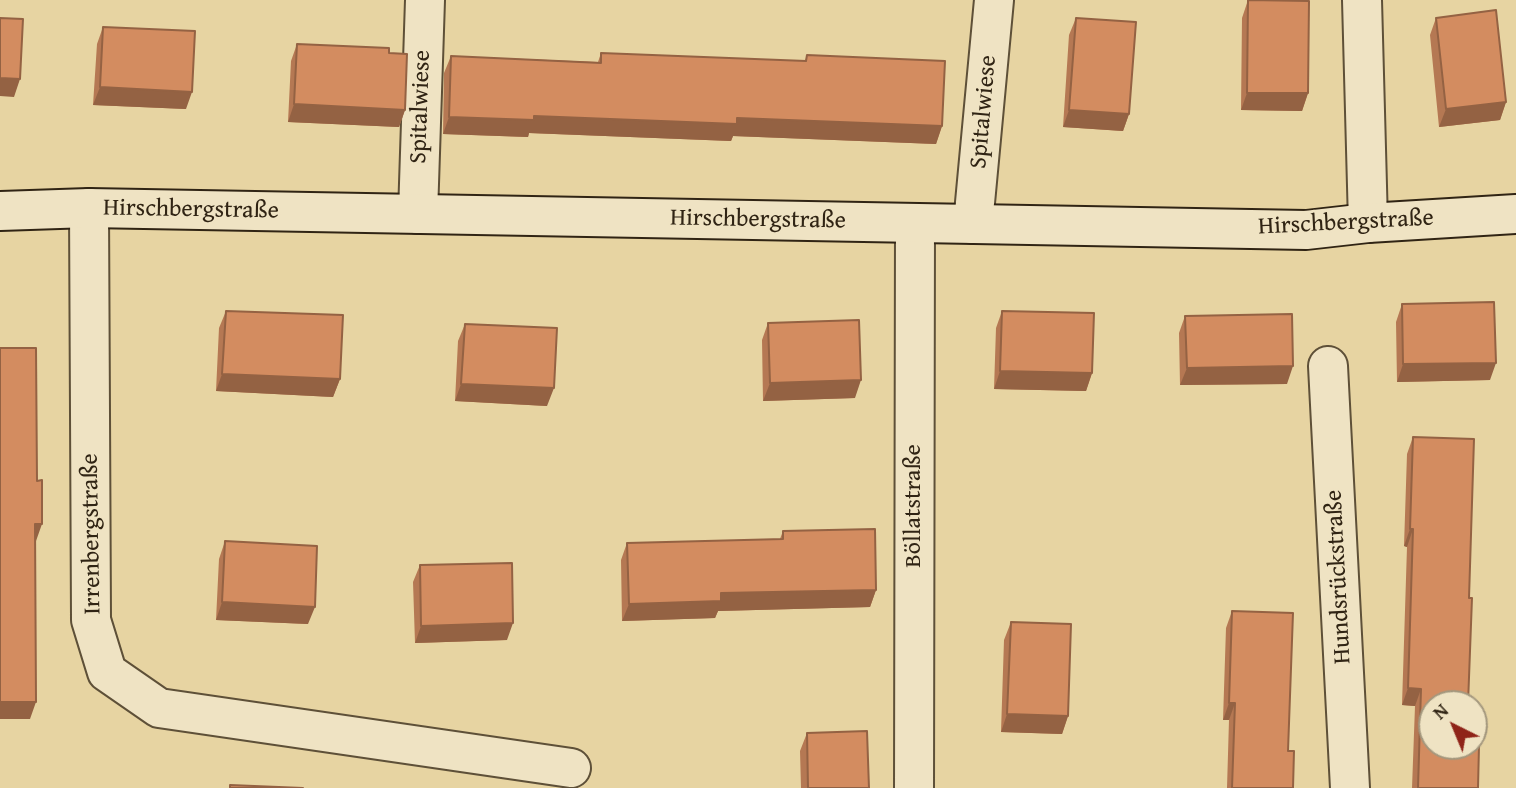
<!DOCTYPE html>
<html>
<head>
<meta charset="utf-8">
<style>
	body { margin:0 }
	#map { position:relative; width:1516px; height:788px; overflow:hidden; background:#e7d4a2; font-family:"Gentium Book Plus",serif }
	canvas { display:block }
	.north { position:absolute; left:1418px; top:690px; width:70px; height:70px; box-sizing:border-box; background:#efe3c3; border:2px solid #a3977d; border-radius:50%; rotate:317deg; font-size:19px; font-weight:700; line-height:28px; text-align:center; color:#302414 }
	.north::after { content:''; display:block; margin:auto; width:24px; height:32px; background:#8f2418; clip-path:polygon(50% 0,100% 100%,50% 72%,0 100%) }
</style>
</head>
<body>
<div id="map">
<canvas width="1516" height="788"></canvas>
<div class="north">N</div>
</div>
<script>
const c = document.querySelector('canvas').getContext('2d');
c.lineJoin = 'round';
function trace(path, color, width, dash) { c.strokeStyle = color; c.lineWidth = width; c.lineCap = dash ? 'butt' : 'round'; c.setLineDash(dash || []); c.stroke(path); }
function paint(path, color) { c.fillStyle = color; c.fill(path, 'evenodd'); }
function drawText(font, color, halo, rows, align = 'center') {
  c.font = font + ' "Gentium Book Plus",serif'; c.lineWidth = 5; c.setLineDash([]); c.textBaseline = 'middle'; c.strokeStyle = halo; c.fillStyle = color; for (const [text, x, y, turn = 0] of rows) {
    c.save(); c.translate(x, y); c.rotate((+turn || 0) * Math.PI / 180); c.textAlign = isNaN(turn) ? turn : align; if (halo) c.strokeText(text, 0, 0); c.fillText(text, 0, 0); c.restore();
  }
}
const street = new Path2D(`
	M 1362,0 L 1368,223
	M 89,208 L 91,620 L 107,672 L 159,708 L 571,768
	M 418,214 L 425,0
	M 973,224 L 994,0
	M 1328,366 L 1350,788
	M 914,788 L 915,223`);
const secondary = new Path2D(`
	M 0,211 L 89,208 L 1306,230 L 1368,223 L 1516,214`);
trace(street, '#5e5038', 42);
trace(secondary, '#302414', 42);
trace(street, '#efe3c3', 38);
trace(secondary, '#efe3c3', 38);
paint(new Path2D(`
	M 1248,0 L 1308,93 L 1302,111 L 1241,110 L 1242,18 Z
	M 1076,18 L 1129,114 L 1123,131 L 1063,127 L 1069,35 Z
	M 1436,18 L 1506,102 L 1500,120 L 1439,127 L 1430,35 Z
	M 103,27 L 186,109 L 93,105 L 97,44 Z
	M 297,44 L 389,53 L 405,110 L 399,127 L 288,122 L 291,61 Z
	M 601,53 L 805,61 L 807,55 L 942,126 L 936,144 L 733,136 L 731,141 L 529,133 L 528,137 L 443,134 L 444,73 L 451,56 L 598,62 Z
	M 1402,304 L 1490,380 L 1397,382 L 1396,322 Z
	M 226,311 L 340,379 L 333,397 L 216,391 L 219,328 Z
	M 1002,311 L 1092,373 L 1086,391 L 994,389 L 996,328 Z
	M 1185,316 L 1287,384 L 1180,385 L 1179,333 Z
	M 768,323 L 855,398 L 763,401 L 762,340 Z
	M 465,324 L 547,406 L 455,401 L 458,341 Z
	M 1413,437 L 1432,704 L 1478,788 L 1412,788 L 1415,706 L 1402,705 L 1407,547 L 1404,546 L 1407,454 Z
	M 783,531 L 876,590 L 870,607 L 718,611 L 715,618 L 622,621 L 621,560 L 627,543 L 780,539 Z
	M 225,541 L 308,624 L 216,620 L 219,559 Z
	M 420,565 L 507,640 L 415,643 L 413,582 Z
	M 1232,611 L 1288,751 L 1293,788 L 1227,788 L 1229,720 L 1223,720 L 1226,628 Z
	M 1011,622 L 1068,716 L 1062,734 L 1001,732 L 1004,640 Z
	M 807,733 L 869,788 L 801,788 L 800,751 Z`), '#b57853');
paint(new Path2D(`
	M 0,78 L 20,79 L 14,97 L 0,96 Z
	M 100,87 L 192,92 L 186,109 L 93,105 Z
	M 1247,93 L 1308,93 L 1302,111 L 1241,110 Z
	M 1506,102 L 1500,120 L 1439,127 L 1446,109 Z
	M 294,104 L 405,110 L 399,127 L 288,122 Z
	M 1069,110 L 1129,114 L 1123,131 L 1063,127 Z
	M 534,116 L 737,118 L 942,126 L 936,144 L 733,136 L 731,141 L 529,133 L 528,137 L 443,134 L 449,117 Z
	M 1496,363 L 1490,380 L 1397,382 L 1403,364 Z
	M 1293,366 L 1287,384 L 1180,385 L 1187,368 Z
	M 1000,371 L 1092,373 L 1086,391 L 994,389 Z
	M 222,374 L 340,379 L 333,397 L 216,391 Z
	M 861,380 L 855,398 L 763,401 L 770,383 Z
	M 461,384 L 554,388 L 547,406 L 455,401 Z
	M 35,524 L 42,524 L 36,541 L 29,541 Z
	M 1410,529 L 1413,529 L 1407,547 L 1404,546 Z
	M 876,590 L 870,607 L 718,611 L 715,618 L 622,621 L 629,604 L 721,593 Z
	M 222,602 L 315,607 L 308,624 L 216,620 Z
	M 513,623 L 507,640 L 415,643 L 421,626 Z
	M 1408,688 L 1421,689 L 1415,706 L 1402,705 Z
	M 0,702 L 36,702 L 30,719 L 0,719 Z
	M 1229,703 L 1235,703 L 1229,720 L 1223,720 Z
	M 1007,714 L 1068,716 L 1062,734 L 1001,732 Z`), '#946243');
const building = new Path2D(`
	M 1248,0 L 1309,1 L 1308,93 L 1247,93 Z
	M 1496,10 L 1506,102 L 1446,109 L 1436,18 Z
	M 0,18 L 23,19 L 20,79 L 0,78 Z
	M 1076,18 L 1136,22 L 1129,114 L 1069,110 Z
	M 103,27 L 195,31 L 192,92 L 100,87 Z
	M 297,44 L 389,48 L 389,53 L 407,54 L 405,110 L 294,104 Z
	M 601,53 L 806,61 L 807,55 L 945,61 L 942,126 L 737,118 L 737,124 L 534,116 L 534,120 L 449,117 L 451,56 L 601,63 Z
	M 1494,302 L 1496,363 L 1403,364 L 1402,304 Z
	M 226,311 L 343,315 L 340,379 L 222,374 Z
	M 1002,311 L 1094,313 L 1092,373 L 1000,371 Z
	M 1292,314 L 1293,366 L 1187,368 L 1185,316 Z
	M 859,320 L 861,380 L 770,383 L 768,323 Z
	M 465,324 L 557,328 L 554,388 L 461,384 Z
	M 0,348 L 36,348 L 37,481 L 42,480 L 42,524 L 35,524 L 36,702 L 0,702 Z
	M 1413,437 L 1474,439 L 1469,598 L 1472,598 L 1468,704 L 1432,704 L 1432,746 L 1479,746 L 1478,788 L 1418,788 L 1421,689 L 1408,688 L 1413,529 L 1410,529 Z
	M 875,529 L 876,590 L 721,593 L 721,601 L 629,604 L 627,543 L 783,539 L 783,531 Z
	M 225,541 L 317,546 L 315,607 L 222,602 Z
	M 512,563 L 513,623 L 421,626 L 420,565 Z
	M 1232,611 L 1293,613 L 1288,751 L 1294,751 L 1293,788 L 1232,788 L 1235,703 L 1229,703 Z
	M 1011,622 L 1071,624 L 1068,716 L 1007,714 Z
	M 867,731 L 869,788 L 808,788 L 807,733 Z
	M 230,785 L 303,788 L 230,788 Z`);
paint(building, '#d38c60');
trace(building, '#946243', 2);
drawText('24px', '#302414', '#efe3c3', [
	["Spitalwiese",421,107,-88],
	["Spitalwiese",984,112,-85],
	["Hirschbergstraße",191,210,1],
	["Hirschbergstraße",758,220,1],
	["Hirschbergstraße",1346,223,-3],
	["Böllatstraße",914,506,-90],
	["Irrenbergstraße",92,534,-91],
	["Hundsrückstraße",1339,577,-93]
]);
</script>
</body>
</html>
